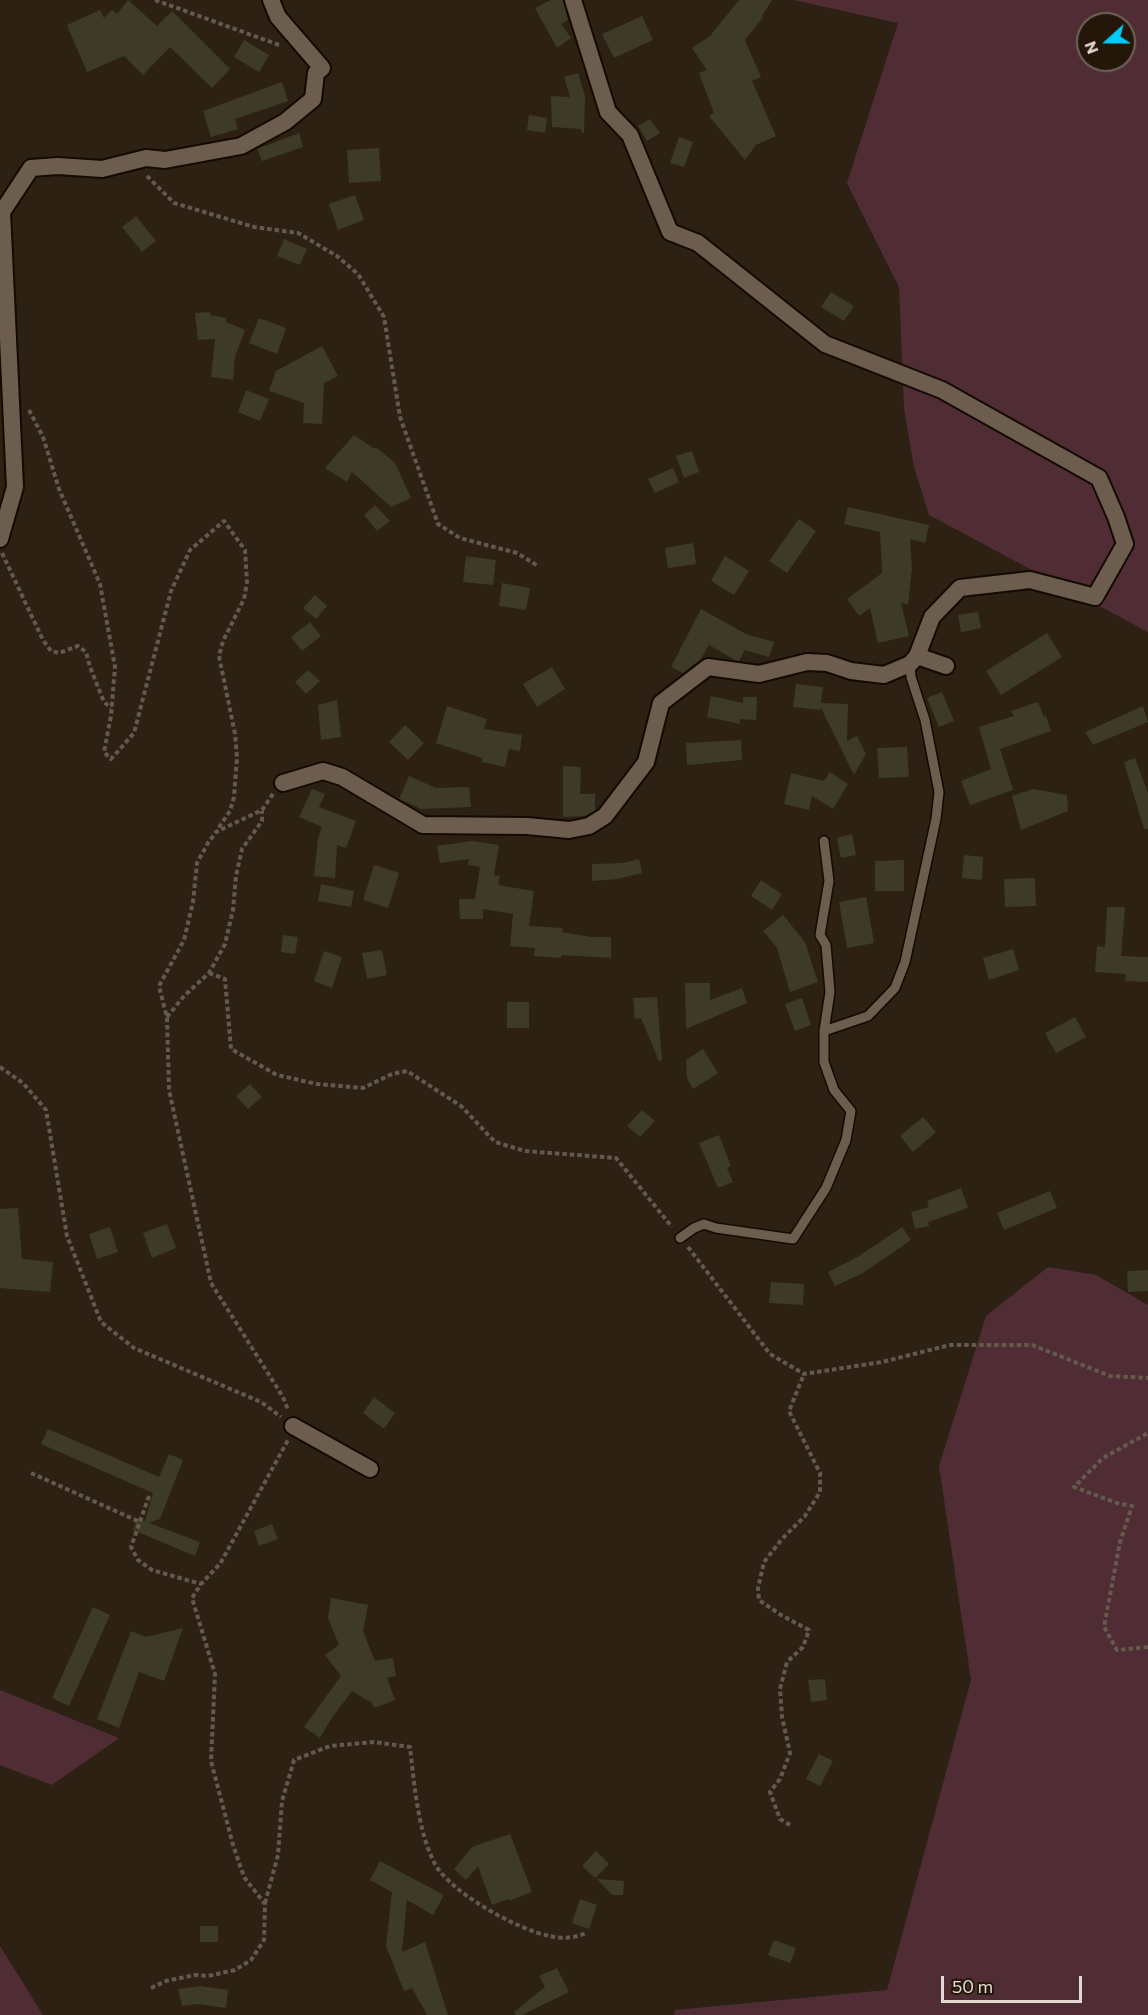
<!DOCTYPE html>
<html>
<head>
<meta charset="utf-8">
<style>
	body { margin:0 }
	#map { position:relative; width:1148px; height:2015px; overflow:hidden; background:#2d2113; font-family:Commissioner,sans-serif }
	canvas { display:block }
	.north { position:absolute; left:1076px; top:12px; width:60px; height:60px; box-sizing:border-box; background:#24170a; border:2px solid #706559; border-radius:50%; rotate:249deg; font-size:16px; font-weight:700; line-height:24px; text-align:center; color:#e2d9d0 }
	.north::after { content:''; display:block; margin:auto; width:21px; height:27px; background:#01cbf9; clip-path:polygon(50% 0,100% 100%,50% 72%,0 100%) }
	.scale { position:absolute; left:941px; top:1976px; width:141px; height:27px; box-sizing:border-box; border:3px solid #e2d9d0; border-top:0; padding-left:8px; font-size:18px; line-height:21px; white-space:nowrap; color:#e2d9d0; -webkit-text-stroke:4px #24170a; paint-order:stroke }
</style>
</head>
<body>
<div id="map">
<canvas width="1148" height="2015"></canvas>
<div class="north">N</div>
<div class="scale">50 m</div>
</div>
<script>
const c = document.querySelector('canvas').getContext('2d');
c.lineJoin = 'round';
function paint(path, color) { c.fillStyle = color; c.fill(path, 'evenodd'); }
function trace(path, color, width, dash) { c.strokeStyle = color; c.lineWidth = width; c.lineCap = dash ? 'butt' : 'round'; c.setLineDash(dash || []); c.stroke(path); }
paint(new Path2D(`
	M 793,0 L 1148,0 L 1148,632 L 929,515 L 914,467 L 904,408 L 899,287 L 847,183 L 898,23 ZM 1088,24 L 1124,24 L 1124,60 L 1088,60 Z
	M 1048,1267 L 1096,1275 L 1148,1305 L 1148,2015 L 674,2015 L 675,2010 L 887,1990 L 971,1680 L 939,1466 L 986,1316 Z
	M 0,1690 L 119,1738 L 52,1785 L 0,1765 Z
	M 0,1946 L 43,2015 L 0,2015 Z`), '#502d35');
paint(new Path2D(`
	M 128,0 L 157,26 L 172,11 L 230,69 L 212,88 L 170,47 L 143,75 L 124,56 L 87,72 L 67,25 L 100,10 L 104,18 L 112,10 L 117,14 Z
	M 551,0 L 563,0 L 568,20 L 561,24 L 571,38 L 557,48 L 535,8 Z
	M 739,0 L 772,0 L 762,16 L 763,17 L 745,40 L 761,77 L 752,81 L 776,136 L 756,145 L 745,160 L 709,116 L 714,113 L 699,73 L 707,70 L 692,48 L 710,36 Z
	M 642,16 L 653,40 L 614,58 L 602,34 Z
	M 244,40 L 269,55 L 259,72 L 234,57 Z
	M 578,73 L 585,96 L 584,133 L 582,133 L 581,129 L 552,127 L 551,96 L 570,97 L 564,77 Z
	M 282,82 L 288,101 L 235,119 L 238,129 L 211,137 L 203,111 Z
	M 529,115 L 547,118 L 545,133 L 527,130 Z
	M 650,119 L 660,133 L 647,141 L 638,126 Z
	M 299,133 L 303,147 L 262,161 L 257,149 Z
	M 679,137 L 693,142 L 684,167 L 670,163 Z
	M 379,148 L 381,181 L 349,183 L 347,150 Z
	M 355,195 L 364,220 L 338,230 L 329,204 Z
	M 136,216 L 156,241 L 142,252 L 122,227 Z
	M 284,239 L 307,249 L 300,265 L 277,256 Z
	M 831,292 L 854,306 L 844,321 L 821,307 Z
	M 210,312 L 210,315 L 226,318 L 226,322 L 245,330 L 235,357 L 233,380 L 211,377 L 215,339 L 198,340 L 195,313 Z
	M 259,318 L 286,328 L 277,354 L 249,343 Z
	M 322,346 L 338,376 L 324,383 L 322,424 L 303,423 L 304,403 L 269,391 L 276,371 Z
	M 246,390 L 269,399 L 260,421 L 238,412 Z
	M 354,435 L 375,449 L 376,447 L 395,463 L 411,498 L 391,507 L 352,472 L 347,482 L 325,468 Z
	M 692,451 L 699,472 L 684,478 L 676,456 Z
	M 673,468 L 679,482 L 655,493 L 648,479 Z
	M 375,505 L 390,521 L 377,531 L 364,515 Z
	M 848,507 L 929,525 L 925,543 L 910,539 L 912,568 L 908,604 L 901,603 L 909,636 L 878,643 L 870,608 L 859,616 L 847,599 L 882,573 L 880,532 L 844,524 Z
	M 799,519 L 816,531 L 787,573 L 769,561 Z
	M 693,543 L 696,564 L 668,568 L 665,548 Z
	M 466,556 L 496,560 L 493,585 L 463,582 Z
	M 725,556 L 749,571 L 734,595 L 711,581 Z
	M 502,583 L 530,588 L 526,610 L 499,606 Z
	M 315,595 L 327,606 L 316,619 L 303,608 Z
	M 701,609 L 746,634 L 774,642 L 769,657 L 745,650 L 739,661 L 735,660 L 709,645 L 701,659 L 683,673 L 671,667 Z
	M 978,612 L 981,628 L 961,632 L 958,615 Z
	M 310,622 L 321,636 L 302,651 L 291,637 Z
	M 1047,633 L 1062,657 L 1001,695 L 986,671 Z
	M 552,667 L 565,689 L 537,707 L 523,684 Z
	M 308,670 L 320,681 L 306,694 L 295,682 Z
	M 796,684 L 823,687 L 821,703 L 848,704 L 847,741 L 857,736 L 866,754 L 854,775 L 821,708 L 820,710 L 793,707 Z
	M 942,692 L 954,721 L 939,727 L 927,698 Z
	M 711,696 L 743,703 L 743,697 L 757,697 L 756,720 L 739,719 L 740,724 L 707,717 Z
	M 337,700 L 341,737 L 321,740 L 318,705 Z
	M 1038,702 L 1044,717 L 1046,716 L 1051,731 L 1000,749 L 1013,790 L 970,805 L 961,781 L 991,769 L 979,727 L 1014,716 L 1011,711 Z
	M 447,706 L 487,719 L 484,729 L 522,735 L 520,751 L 509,749 L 505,767 L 482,762 L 482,758 L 436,743 Z
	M 1143,706 L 1148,722 L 1093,745 L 1085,732 Z
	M 405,725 L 424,743 L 408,760 L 389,742 Z
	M 741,740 L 742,760 L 687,765 L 686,743 Z
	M 907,747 L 909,777 L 879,778 L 877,748 Z
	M 1135,758 L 1148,793 L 1148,829 L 1144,829 L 1124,762 Z
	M 563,766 L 581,767 L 580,794 L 595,794 L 595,810 L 585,816 L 563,817 Z
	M 830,772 L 848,784 L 833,809 L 812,796 L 809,810 L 784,804 L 791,773 L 824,781 Z
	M 409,776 L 436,788 L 469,787 L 471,807 L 421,809 L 404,801 L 399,799 Z
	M 312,789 L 325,794 L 319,807 L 356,821 L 346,848 L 337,845 L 335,878 L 314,876 L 318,838 L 322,827 L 299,817 Z
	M 1033,789 L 1067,795 L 1068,811 L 1021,830 L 1012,796 Z
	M 852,834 L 856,855 L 841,858 L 837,838 Z
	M 472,841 L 499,845 L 494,875 L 500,876 L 498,885 L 534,891 L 529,926 L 563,928 L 562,932 L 591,937 L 611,937 L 611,958 L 561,955 L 561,958 L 534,956 L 535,948 L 510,946 L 513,914 L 483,909 L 483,919 L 460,919 L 459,899 L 475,899 L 480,867 L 468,865 L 469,859 L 440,863 L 437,846 Z
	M 964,855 L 983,857 L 982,880 L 962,878 Z
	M 639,859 L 642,873 L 617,879 L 592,881 L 592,864 L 622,863 Z
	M 904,860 L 904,891 L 875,891 L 875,861 Z
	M 374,865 L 399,873 L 388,908 L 363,900 Z
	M 1035,878 L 1036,906 L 1005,907 L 1004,879 Z
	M 761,880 L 782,894 L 772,910 L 751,896 Z
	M 321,884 L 354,891 L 351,907 L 318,901 Z
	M 866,897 L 874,943 L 847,948 L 839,902 Z
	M 1107,907 L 1125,907 L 1121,956 L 1148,957 L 1148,982 L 1125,981 L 1126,974 L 1095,972 L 1097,946 L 1105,947 Z
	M 783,915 L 805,942 L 818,982 L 790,992 L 777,948 L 763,931 Z
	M 283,935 L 298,937 L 295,954 L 281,952 Z
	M 1013,949 L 1019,970 L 989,980 L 983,958 Z
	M 382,950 L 387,975 L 367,979 L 362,953 Z
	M 324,951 L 342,957 L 332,988 L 314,981 Z
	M 685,983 L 710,983 L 710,1000 L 742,988 L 747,1003 L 686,1029 Z
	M 657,997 L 662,1060 L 659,1061 L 641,1018 L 635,1019 L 633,998 Z
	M 802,998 L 811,1025 L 795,1031 L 785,1004 Z
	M 507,1002 L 529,1002 L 529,1028 L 507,1028 Z
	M 1075,1017 L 1086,1037 L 1056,1053 L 1045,1033 Z
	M 703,1049 L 718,1073 L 693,1089 L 687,1078 L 686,1060 Z
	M 250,1084 L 262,1097 L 248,1109 L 236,1096 Z
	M 642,1110 L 655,1121 L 640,1137 L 627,1126 Z
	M 923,1117 L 936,1132 L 913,1152 L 900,1136 Z
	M 719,1135 L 731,1166 L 727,1168 L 733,1182 L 718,1188 L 699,1143 Z
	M 961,1188 L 968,1208 L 928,1222 L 929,1226 L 915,1229 L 911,1212 L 929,1207 L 927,1201 Z
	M 1050,1191 L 1057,1208 L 1004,1230 L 997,1213 Z
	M 18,1208 L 22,1259 L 53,1262 L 50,1292 L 0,1288 L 0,1209 Z
	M 167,1224 L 176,1248 L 152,1258 L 143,1233 Z
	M 110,1227 L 118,1252 L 97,1259 L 89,1234 Z
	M 902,1227 L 911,1240 L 863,1273 L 835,1286 L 828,1272 L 859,1256 Z
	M 1148,1270 L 1148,1291 L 1128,1292 L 1127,1271 Z
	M 771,1282 L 804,1284 L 803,1305 L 769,1303 Z
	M 374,1397 L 395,1413 L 384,1429 L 363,1413 Z
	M 48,1429 L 159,1477 L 169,1454 L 183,1460 L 160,1519 L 149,1523 L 200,1542 L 195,1556 L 133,1530 L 137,1518 L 145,1521 L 153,1493 L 41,1444 Z
	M 272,1524 L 278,1539 L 259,1546 L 254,1531 Z
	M 331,1598 L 368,1605 L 363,1631 L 375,1661 L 393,1658 L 396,1676 L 387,1678 L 395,1700 L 374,1708 L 372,1703 L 352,1691 L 331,1719 L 320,1738 L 304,1727 L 341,1676 L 325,1655 L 339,1645 L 328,1618 Z
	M 93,1607 L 110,1615 L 69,1706 L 52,1698 Z
	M 183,1628 L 164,1681 L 139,1672 L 119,1728 L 97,1719 L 131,1631 L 146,1637 Z
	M 825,1679 L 827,1700 L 811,1702 L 808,1680 Z
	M 819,1754 L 833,1761 L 820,1786 L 806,1779 Z
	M 510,1834 L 532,1892 L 509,1901 L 509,1899 L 492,1905 L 478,1866 L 466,1880 L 454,1869 L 472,1847 Z
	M 596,1851 L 609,1864 L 595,1878 L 582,1866 Z
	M 380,1861 L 444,1895 L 433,1915 L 407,1900 L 402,1952 L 425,1942 L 448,2015 L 427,2015 L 412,1988 L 404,1991 L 386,1946 L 392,1892 L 370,1880 Z
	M 597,1879 L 624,1881 L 623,1895 L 612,1895 Z
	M 580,1899 L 597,1905 L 589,1929 L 572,1923 Z
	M 200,1926 L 218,1926 L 218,1942 L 200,1942 Z
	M 774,1940 L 796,1948 L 790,1963 L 768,1955 Z
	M 557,1968 L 569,1992 L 522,2015 L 516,2015 L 514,2012 L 545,1987 L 539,1976 Z
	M 201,1986 L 228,1990 L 226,2008 L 198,2004 L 182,2006 L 178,1989 Z`), '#3e3a28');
const service = new Path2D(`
	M 824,1031 L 868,1016 L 895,988 L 905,962 L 936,819 L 939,792 L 925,720 L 911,677 L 910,664
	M 680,1238 L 694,1228 L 704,1224 L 716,1228 L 793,1239 L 826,1188 L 846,1140 L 851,1111 L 834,1090 L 824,1062 L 824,1031 L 830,992 L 826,945 L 820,935 L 829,881 L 824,841`);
const minor = new Path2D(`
	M 0,539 L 15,487 L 2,212 L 31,168 L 58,166 L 102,169 L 146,158 L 165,160 L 241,146 L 285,122 L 313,99 L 316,73 L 322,68 L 278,17 L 271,0
	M 283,783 L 323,771 L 342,777 L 423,825 L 527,826 L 569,830 L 589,826 L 605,816 L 646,762 L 661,703 L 708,667 L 759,674 L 807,662 L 827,663 L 851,671 L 884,675 L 910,664 L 917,656 L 946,666
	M 293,1426 L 370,1469`);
const tertiary = new Path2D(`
	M 573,0 L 608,112 L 630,135 L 670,232 L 698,243 L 825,344 L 942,390 L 1099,478 L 1116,517 L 1125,544 L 1095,597 L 1030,580 L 960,588 L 932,617 L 917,656`);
trace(service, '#150a01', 12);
trace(minor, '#150a01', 20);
trace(tertiary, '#150a01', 20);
trace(new Path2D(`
	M 155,0 L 279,45
	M 147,176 L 174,203 L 254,227 L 298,233 L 337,256 L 358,274 L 384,317 L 400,417 L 438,524 L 460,538 L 517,553 L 538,566
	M 29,410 L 43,437 L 59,489 L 100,584 L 115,667 L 111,716 L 104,752 L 111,759 L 134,733 L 171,591 L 190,550 L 224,521 L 245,550 L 247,582 L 244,599 L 223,641 L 219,656 L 235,734 L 237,757 L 234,797 L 230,811 L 217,830
	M 2,553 L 43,640 L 51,651 L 59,653 L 78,646 L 86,652 L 90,667 L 104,702 L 111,708
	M 273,794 L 262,810 L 216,832 L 208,843 L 197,863 L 193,902 L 184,940 L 159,986 L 167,1018 L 169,1090 L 211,1283 L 283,1397 L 288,1410
	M 209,973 L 225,979 L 231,1049 L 277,1075 L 317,1084 L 363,1088 L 392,1074 L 407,1071 L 461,1106 L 495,1142 L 525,1151 L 616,1158 L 672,1227
	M 167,1017 L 184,996 L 209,973 L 225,944 L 233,910 L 236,876 L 242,849 L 262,821 L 262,811
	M 0,1067 L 23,1083 L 46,1110 L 67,1236 L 101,1322 L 134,1348 L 261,1402 L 281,1417
	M 688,1247 L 770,1354 L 804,1374 L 882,1362 L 950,1345 L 1032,1345 L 1110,1376 L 1148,1378
	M 31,1473 L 140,1522
	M 149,1496 L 131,1547 L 138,1560 L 152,1570 L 201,1584
	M 1148,1647 L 1117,1650 L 1104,1627 L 1120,1542 L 1132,1506 L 1117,1503 L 1074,1487 L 1103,1458 L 1148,1433
	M 790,1825 L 780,1819 L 770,1792 L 780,1779 L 790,1753 L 782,1717 L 780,1689 L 787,1662 L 803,1647 L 809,1630 L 781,1615 L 759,1600 L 758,1588 L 764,1562 L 782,1539 L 805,1516 L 820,1492 L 820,1473 L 789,1411 L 804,1374
	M 265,1903 L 278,1855 L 282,1801 L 294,1760 L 330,1746 L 374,1742 L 410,1747 C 414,1783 418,1832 435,1864 C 451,1893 518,1930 550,1936 C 562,1939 575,1938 586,1933
	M 151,1988 L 166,1981 L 195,1975 L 208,1976 L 235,1970 L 251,1960 L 264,1940 L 265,1904 L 244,1877 L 233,1845 L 211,1761 L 215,1674 L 192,1598 L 201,1584 L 220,1564 L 288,1440`), '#64594c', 4, [4.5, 3]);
trace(service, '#6c5d4e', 9);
trace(minor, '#6c5d4e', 16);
trace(tertiary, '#6c5d4e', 16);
</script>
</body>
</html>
